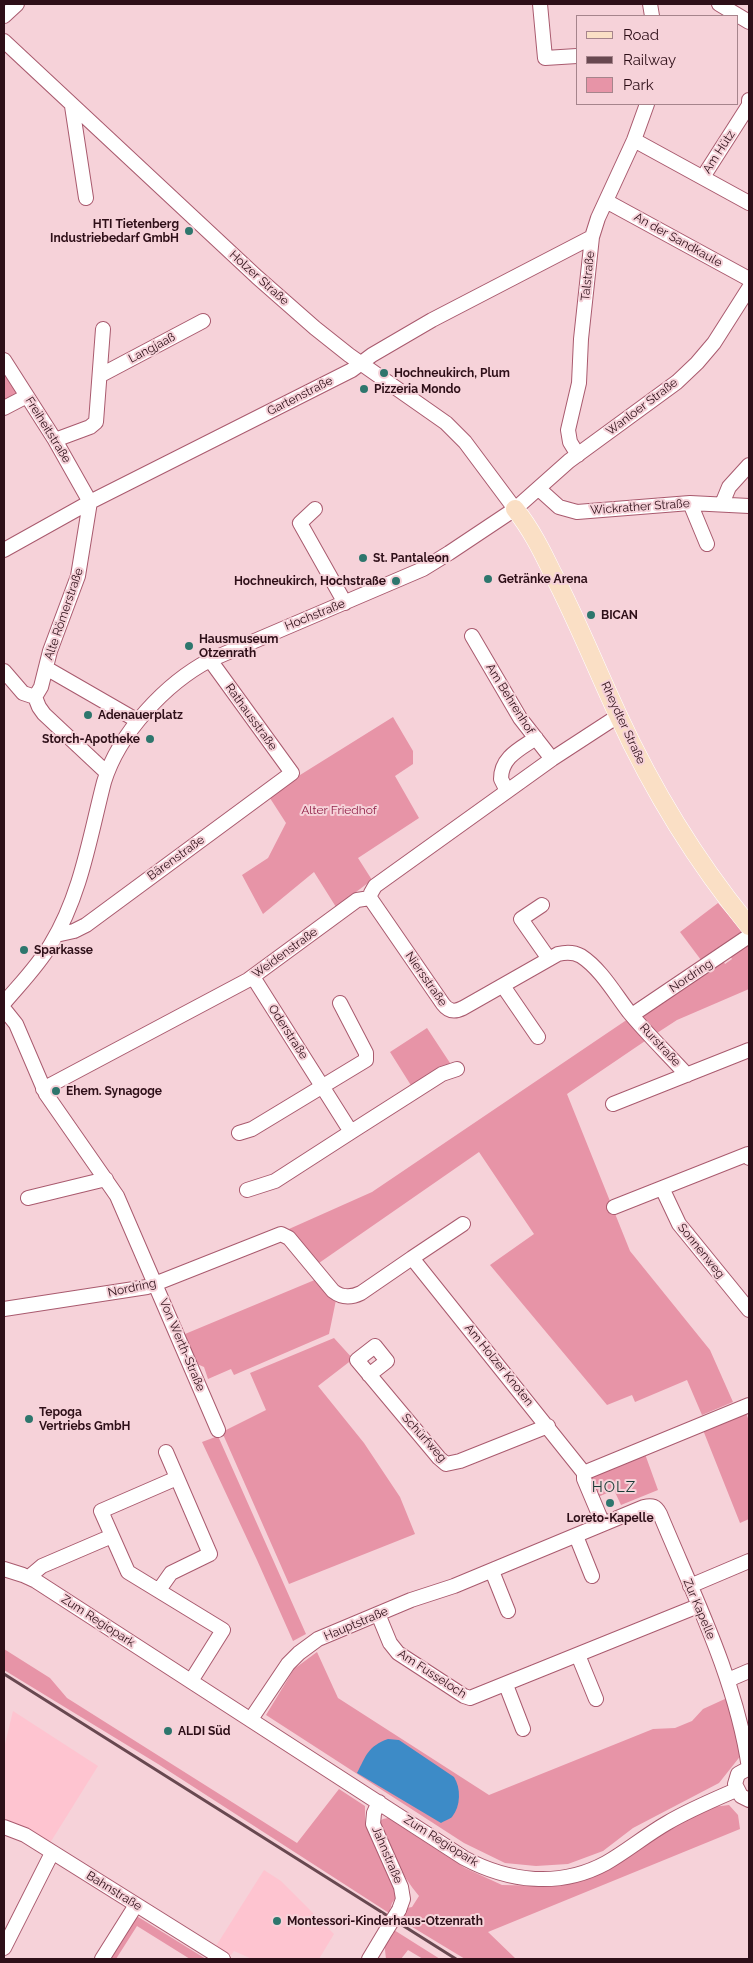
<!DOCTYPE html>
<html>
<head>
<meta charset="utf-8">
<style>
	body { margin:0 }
	#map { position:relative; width:753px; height:1963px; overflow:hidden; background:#f6d2d9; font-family:Raleway,sans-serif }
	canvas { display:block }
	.frame { position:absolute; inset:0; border:5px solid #2e0f18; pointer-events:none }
	.legend { position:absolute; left:576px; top:15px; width:162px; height:90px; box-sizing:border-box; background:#f6d2d9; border:1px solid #a6848c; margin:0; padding:6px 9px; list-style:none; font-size:15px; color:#2e0f18 }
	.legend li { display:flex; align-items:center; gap:10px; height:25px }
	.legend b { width:25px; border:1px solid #a6848c }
</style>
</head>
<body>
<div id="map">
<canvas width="753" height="1963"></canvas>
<div class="frame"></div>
<ul class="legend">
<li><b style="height:6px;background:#fadfc5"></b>Road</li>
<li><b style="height:6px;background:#684850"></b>Railway</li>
<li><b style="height:14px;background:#e794a7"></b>Park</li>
</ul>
</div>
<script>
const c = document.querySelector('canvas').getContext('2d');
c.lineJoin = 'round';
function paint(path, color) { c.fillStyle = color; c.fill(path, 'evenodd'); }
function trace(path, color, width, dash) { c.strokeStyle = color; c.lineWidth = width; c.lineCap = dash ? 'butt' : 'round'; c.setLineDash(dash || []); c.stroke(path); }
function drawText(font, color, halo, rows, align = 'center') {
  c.font = font + ' Raleway,sans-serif'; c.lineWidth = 4; c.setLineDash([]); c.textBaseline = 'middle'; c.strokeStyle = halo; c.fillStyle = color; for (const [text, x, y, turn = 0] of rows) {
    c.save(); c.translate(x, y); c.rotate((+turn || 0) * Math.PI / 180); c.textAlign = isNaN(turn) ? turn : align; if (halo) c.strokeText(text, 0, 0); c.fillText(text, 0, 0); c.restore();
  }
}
paint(new Path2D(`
	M 13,1711 L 98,1766 L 50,1843 L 4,1821 L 4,1748 Z
	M 264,1870 L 281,1881 L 334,1934 L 319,1959 L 252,1959 L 234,1951 L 231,1955 L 216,1946 Z`), '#fec4d0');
paint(new Path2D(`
	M 4,372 L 19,395 L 4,406 Z
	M 393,717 L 413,751 L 413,764 L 395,776 L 419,818 L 358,858 L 372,880 L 336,907 L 314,872 L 263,914 L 242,875 L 268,858 L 286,823 L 268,795 Z
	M 718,903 L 745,934 L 704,964 L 680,932 Z
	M 745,944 L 749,947 L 749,989 L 677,1020 L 657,1033 L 645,1021 L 643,1015 L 722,959 L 725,964 L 732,959 L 729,954 Z
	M 628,1019 L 648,1039 L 567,1094 L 630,1251 L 710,1350 L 733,1402 L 702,1415 L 687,1380 L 635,1402 L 632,1395 L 607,1405 L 490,1265 L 534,1234 L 479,1152 L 319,1263 L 289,1229 L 372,1192 Z
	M 427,1028 L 450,1063 L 412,1087 L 390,1052 Z
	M 317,1279 L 336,1300 L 329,1334 L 234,1375 L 231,1369 L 208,1379 L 204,1367 L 197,1364 L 185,1334 Z
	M 334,1338 L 353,1359 L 318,1386 L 364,1443 L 400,1497 L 415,1534 L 289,1584 L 222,1432 L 266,1410 L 250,1373 Z
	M 746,1413 L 749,1421 L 749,1519 L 740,1523 L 703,1430 Z
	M 218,1436 L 306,1634 L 293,1641 L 257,1560 L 202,1442 Z
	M 645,1454 L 658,1490 L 621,1505 L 614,1490 L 598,1497 L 591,1479 L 593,1475 Z
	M 4,1649 L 50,1678 L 67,1698 L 297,1843 L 339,1789 L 365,1806 L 365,1821 L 397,1896 L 392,1903 L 389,1913 L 158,1764 L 4,1670 Z
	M 317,1652 L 338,1698 L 489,1795 L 653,1729 L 675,1728 L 692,1721 L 703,1709 L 727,1698 L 742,1754 L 719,1783 L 633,1828 L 603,1851 L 568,1864 L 536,1866 L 505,1863 L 464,1843 L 266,1715 L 294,1669 Z
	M 729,1805 L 738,1815 L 740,1829 L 488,1932 L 516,1959 L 465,1959 L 399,1919 L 407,1908 L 412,1907 L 419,1896 C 401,1874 388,1850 379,1822 L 383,1819 L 388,1818 L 465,1868 L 502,1885 L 551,1886 L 588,1879 L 622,1860 L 667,1828 L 713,1807 Z
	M 135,1915 L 206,1959 L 190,1959 L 137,1926 L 116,1959 L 107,1959 Z
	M 394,1930 L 440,1959 L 423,1959 L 408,1950 L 401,1959 L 386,1959 L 384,1941 Z`), '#e794a7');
paint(new Path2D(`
	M 388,1739 L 399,1740 L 454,1777 C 461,1788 461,1806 452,1817 C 450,1819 444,1821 441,1823 L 357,1773 C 366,1756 368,1746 388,1739 Z`), '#3d8bc7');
const minor = new Path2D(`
	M 540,4 L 545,58 L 577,56
	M 650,4 L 652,16
	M 719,4 L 749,22
	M 4,16 L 17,4
	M 4,41 L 257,277 L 315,328 L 349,355 L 446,423 L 465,442 L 515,509
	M 72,106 L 86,198
	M 634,140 L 749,203
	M 703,177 L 749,105 L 749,100
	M 606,201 L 749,279
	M 4,360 L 55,440 L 90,502
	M 101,375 L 203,321
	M 4,408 L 27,396
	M 55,440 L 90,427 L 96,422 L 103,329
	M 578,455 L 570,442 L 568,430 L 579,383 L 581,339 L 592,237 L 598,218 L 634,140 L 647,104
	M 539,489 L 559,507 L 577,512 L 690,503 L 749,506
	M 690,503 L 707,544
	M 722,504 L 729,487 L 749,465
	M 315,509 L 300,523 L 345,603
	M 4,550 L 90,502 L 352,370 L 372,355 L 432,320 L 592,237
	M 472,636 L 520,718 L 552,759
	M 46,668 L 138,721
	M 4,671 L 23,693 L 35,697
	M 35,697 L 41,687 L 50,651 L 78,576 L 90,502
	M 35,697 L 39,707 L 44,714 L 107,773
	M 507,791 L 501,779 C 501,757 520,749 536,738
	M 370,898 L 443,1004 C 449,1012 455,1012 463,1008 L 558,954 C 566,952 574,952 581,956 C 601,969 615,994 629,1012 C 647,1034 668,1054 687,1075
	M 370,898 L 371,893 L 375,886 L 552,759 L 618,716
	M 542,905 L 521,919 L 549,959
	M 56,935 L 74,931 L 86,925 L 292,773 L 210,660
	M 503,986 L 538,1037
	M 4,1003 C 20,984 38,966 51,944 C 81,895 90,836 104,782 C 119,733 166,683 210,660 L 423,569 L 449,553 L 515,509 L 569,461 L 677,382 L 697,363 L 714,343 L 749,288
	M 4,1009 L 16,1024 L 46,1094 L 117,1196 L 218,1430
	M 632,1015 L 749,936
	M 43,1089 L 248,980 L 357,900 L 370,898
	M 613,1104 L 749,1050
	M 351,1132 L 442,1074 L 457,1069
	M 239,1133 L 252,1129 L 366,1060 L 366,1053 L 340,1003
	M 662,1188 L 679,1224 L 749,1310
	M 247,1190 L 275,1181 L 351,1132 L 253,977
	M 28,1198 L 106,1179
	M 614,1207 L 748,1154 L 749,1158
	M 463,1224 L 412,1258 L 584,1473
	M 4,1309 L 147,1287 L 281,1234 L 289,1238 L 333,1291 C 342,1298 351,1298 361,1293 L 412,1258
	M 369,1375 L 387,1361 L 375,1346 L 357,1360 L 439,1458 L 446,1464 L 460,1461 L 548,1426
	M 177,1478 L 101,1511 L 128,1572 L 223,1630 L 191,1681
	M 603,1524 L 584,1479 L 584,1474 L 586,1472 L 749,1405
	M 576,1536 L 592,1576
	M 4,1569 L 23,1575 L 36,1581 L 464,1858 C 509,1882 560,1888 606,1863 C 627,1851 646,1835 667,1823 C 689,1810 713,1800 736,1790
	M 492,1571 L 508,1611
	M 29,1577 L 42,1566 L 112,1536
	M 690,1586 L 749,1561
	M 159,1590 L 171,1573 L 210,1554 L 166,1452
	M 378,1614 L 390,1643 L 398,1653 L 464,1696 L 470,1698 L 698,1606
	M 578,1655 L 596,1699
	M 728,1680 L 749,1671
	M 506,1685 L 523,1729
	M 251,1719 L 288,1664 L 299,1653 L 318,1639 L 411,1600 L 454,1586 L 644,1507 C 652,1505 656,1506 660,1514 C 694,1596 736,1679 749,1768
	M 749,1768 L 738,1774 L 735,1784 L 741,1796 L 749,1800
	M 379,1802 L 374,1813 L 373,1824 L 401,1887 L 403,1899 L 399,1910
	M 4,1827 L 25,1835 L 223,1959
	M 4,1948 L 52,1853
	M 102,1959 L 136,1905
	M 369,1959 L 387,1929`);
const major = new Path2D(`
	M 515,509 C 531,529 542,551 553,574 C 577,620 596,668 618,715 C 653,791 696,861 749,926`);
trace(minor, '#a95a6e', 16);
trace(major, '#fff', 19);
trace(minor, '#fff', 14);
trace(major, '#fadfc5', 18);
trace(new Path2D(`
	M 4,1674 L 456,1959`), '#684850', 3);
const minorBridge = new Path2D(`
	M 387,1929 L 399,1910`);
trace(minorBridge, '#a95a6e', 16, []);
trace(minorBridge, '#fff', 14);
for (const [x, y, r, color] of [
	[189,231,5,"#2e766d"],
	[384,373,5,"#2e766d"],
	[364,389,5,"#2e766d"],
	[363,558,5,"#2e766d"],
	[488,579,5,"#2e766d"],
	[396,581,5,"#2e766d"],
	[591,615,5,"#2e766d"],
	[189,646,5,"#2e766d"],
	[88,715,5,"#2e766d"],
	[150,739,5,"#2e766d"],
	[24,950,5,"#2e766d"],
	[56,1091,5,"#2e766d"],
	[29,1419,5,"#2e766d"],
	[610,1503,5,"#2e766d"],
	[168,1731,5,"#2e766d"],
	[277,1921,5,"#2e766d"]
]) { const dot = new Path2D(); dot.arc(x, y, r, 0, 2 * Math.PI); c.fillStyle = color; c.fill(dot); trace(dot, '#f6d2d9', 2); }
drawText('12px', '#2e0f18', '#f6d2d9', [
	["Am Hütz",719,152,-57],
	["An der Sandkaule",678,240,29],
	["Talstraße",588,276,-84],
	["Holzer Straße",259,278,42],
	["Langjaaß",152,348,-28],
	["Gartenstraße",300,396,-27],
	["Wanloer Straße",642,407,-37],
	["Freiheitstraße",48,430,58],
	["Wickrather Straße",640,507,-4],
	["Alte Römerstraße",64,614,-71],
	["Hochstraße",315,615,-22],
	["Am Behrenhof",510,699,58],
	["Rathausstraße",251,717,54],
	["Rheydter Straße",623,723,65],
	["Bärenstraße",176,858,-36],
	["Weidenstraße",285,953,-36],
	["Nordring",691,976,-34],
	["Niersstraße",426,979,55],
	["Oderstraße",288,1032,57],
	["Rurstraße",660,1045,47],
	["Sonnenweg",701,1251,51],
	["Nordring",132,1288,-12],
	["Von Werth-Straße",182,1345,67],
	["Am Holzer Knoten",499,1365,51],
	["Schürfweg",424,1438,48],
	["Zur Kapelle",699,1609,67],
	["Zum Regiopark",98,1621,33],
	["Hauptstraße",356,1624,-23],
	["Am Fusseloch",432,1674,33],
	["Zum Regiopark",441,1841,32],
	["Jahnstraße",387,1855,67],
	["Bahnstraße",114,1891,32]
]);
drawText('bold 12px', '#2e0f18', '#f6d2d9', [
	["HTI Tietenberg",179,224,"right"],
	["Industriebedarf GmbH",179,238,"right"],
	["Hochneukirch, Plum",394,373],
	["Pizzeria Mondo",374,389],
	["St. Pantaleon",373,558],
	["Getränke Arena",498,579],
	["Hochneukirch, Hochstraße",386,581,"right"],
	["BICAN",601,615],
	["Hausmuseum",199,639],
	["Otzenrath",199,653],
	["Adenauerplatz",98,715],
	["Storch-Apotheke",140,739,"right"],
	["Sparkasse",34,950],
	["Ehem. Synagoge",66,1091],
	["Tepoga",39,1412],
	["Vertriebs GmbH",39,1426],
	["Loreto-Kapelle",610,1518,"center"],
	["ALDI Süd",178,1731],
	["Montessori-Kinderhaus-Otzenrath",287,1921]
], 'left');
drawText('12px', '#912249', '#f6d2d9', [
	["Alter Friedhof",339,810]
]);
c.letterSpacing = '1px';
drawText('15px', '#183a35', '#f6d2d9', [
	["HOLZ",614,1487]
]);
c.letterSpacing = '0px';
</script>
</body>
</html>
